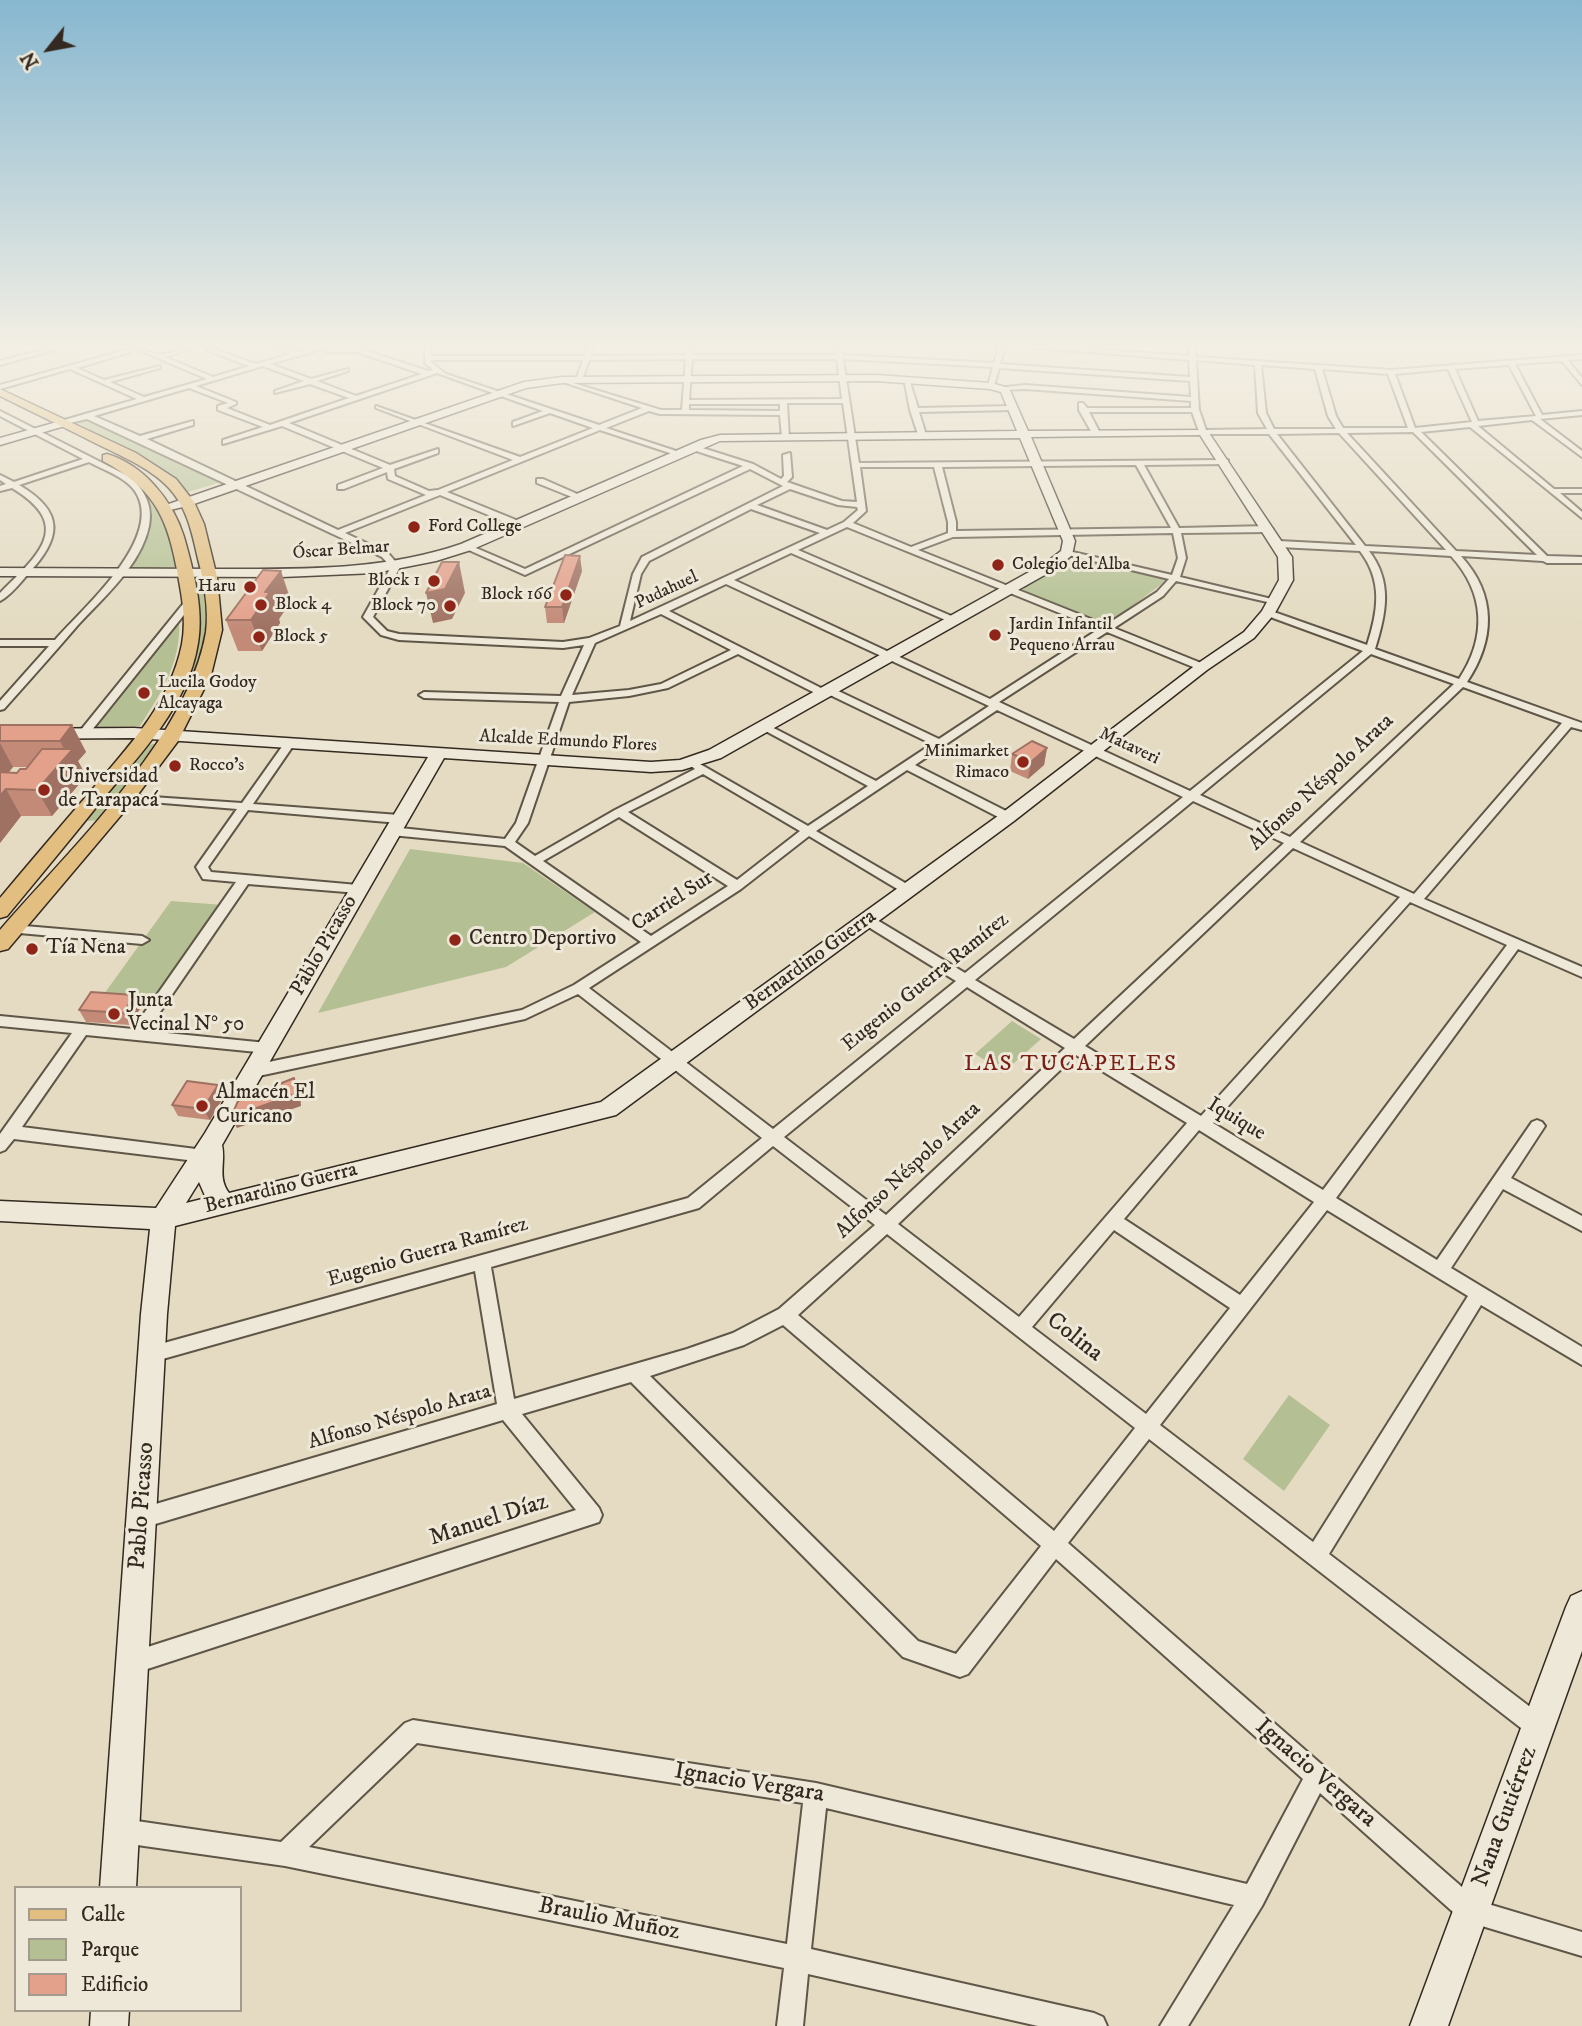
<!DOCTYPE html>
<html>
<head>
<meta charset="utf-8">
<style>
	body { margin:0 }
	#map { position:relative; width:1582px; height:2026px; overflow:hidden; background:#e4dbc2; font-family:"IM FELL DW Pica",serif }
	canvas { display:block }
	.legend { position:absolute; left:14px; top:1886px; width:228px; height:126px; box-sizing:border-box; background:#ede8d7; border:2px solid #a39c8e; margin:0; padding:9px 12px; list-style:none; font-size:21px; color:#342920 }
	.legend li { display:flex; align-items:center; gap:14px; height:35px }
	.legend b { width:35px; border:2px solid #a39c8e }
	.north { position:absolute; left:14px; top:14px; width:70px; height:70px; -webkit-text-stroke:5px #ede8d7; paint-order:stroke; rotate:239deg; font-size:19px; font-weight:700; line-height:28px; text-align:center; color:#342920 }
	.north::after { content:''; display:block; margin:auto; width:24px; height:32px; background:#342920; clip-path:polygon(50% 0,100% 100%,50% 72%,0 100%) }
</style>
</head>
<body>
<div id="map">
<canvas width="1582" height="2026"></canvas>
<ul class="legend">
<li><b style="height:9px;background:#e2be81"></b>Calle</li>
<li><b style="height:19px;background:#b4c093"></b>Parque</li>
<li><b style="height:19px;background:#e3a18c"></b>Edificio</li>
</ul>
<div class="north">N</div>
</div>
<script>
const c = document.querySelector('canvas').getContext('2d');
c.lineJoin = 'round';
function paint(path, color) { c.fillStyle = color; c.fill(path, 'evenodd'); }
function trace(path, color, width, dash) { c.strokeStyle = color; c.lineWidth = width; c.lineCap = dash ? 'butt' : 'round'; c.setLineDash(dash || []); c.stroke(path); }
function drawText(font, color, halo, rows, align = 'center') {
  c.font = font + ' "IM FELL DW Pica",serif'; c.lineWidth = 6; c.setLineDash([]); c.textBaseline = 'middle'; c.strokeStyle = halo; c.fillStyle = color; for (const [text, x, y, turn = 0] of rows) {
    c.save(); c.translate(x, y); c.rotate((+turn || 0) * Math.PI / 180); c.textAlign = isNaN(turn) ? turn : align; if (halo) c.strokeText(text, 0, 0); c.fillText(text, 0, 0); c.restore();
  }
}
paint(new Path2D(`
	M 91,420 L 225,481 L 188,492 L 145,460 L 78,423 Z
	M 146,491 L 165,519 L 177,567 L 130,569 L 148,530 Z
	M 1079,556 L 1161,577 L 1167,580 L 1112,621 L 1104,623 L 1024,591 L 1023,588 Z
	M 201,575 L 209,627 L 200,661 L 174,723 L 169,722 L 185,691 L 182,686 L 190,578 Z
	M 179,617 C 182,661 163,690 140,726 L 95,727 Z
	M 152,744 L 158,744 L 100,820 L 88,821 L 86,818 L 146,746 Z
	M 410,849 L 523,863 L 595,912 L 506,967 L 318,1013 Z
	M 171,901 L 224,905 L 154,1006 L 99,1001 Z
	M 1012,1021 L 1041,1039 L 1004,1072 L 975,1054 Z
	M 1289,1395 L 1330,1425 L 1284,1491 L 1243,1459 Z`), '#b4c093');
const street = new Path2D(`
	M 129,346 C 140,346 147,353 158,354 C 169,356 186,346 199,346 L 165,357 L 213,377 L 249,366 L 206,350 L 208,347 L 256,364 L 290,354 L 269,346 L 279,346 L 297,352 L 317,346 L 358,348 L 428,371 L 433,370 L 425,363 L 425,346 L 431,346 L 431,356 L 584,356 L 588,346 L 594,346 L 591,356 L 686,355 L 687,346 L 693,346 L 693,355 L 836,355 L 835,346 L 841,346 L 843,355 L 994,363 L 999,346 L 1005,346 L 1000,364 L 1190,377 L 1189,360 L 1012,346 L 1049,346 L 1189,356 L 1189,346 L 1195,346 L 1196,357 L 1391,370 L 1582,355 L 1582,359 L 1568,360 L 1582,378 L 1582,385 L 1562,361 L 1515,364 L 1542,415 L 1582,411 L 1582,415 L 1540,419 L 1582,451 L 1582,457 L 1532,420 L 1478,426 L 1554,489 L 1582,489 L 1582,493 L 1560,493 L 1582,512 L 1582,518 L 1470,427 L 1421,432 L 1547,556 L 1582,557 L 1582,563 L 1547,563 L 1543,561 L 1461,556 C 1497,595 1495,640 1467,682 L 1582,723 L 1582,730 L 1571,727 L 1424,899 L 1582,967 L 1582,977 L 1518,949 L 1336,1198 L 1437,1260 L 1532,1122 L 1537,1120 L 1542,1122 L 1545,1126 L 1511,1178 L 1582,1216 L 1582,1231 L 1503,1189 L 1451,1268 L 1582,1347 L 1582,1365 L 1481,1305 L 1329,1554 L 1546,1719 L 1549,1727 L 1546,1735 L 1538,1738 L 1530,1735 L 1149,1439 L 1068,1543 L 1478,1901 L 1582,1932 L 1582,1956 L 1462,1920 L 1320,1793 L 1262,1906 L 1188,2026 L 1160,2026 L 1234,1905 L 826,1808 L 811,1949 L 1094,2013 L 1103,2017 L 1107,2026 L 1038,2026 L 808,1974 L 803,2026 L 777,2026 L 784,1968 L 285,1866 L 123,1843 L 115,1839 L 111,1831 L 115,1823 L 123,1819 L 281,1842 L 405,1723 L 413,1720 L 816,1783 L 1247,1884 L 1303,1779 L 1056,1559 L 968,1674 L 960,1677 L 903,1657 L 631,1382 L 522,1414 L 599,1508 L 602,1515 L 599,1522 L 132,1674 L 124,1671 L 121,1663 L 124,1655 L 132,1652 L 576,1510 L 503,1420 L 142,1528 L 135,1525 L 132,1518 L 135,1511 L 142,1508 L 497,1404 L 475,1271 L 152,1362 L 146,1360 L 143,1354 L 146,1348 L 688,1198 L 762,1138 L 578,994 L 525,1019 L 254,1077 L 249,1075 L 247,1071 L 249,1067 L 254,1065 L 522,1010 L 574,985 L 641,942 L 505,846 L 391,835 L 385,831 L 391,827 L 505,839 L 516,823 L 559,702 L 424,698 L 419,695 L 424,692 L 561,696 L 584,645 L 563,648 L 399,640 L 381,635 L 363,617 L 391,567 L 382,557 L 87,419 L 61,425 L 61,421 L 137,399 L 70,369 L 0,389 L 0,385 L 129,349 L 131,352 L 77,368 L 104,380 L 160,366 L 160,368 L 110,382 L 144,397 L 207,379 ZM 323,349 L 325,352 L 357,352 L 422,374 L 356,396 L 317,381 L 348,371 L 348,369 L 311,379 L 270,364 ZM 686,359 L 682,410 L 661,410 L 560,379 L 560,381 L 642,408 L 599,425 L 446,374 L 431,362 L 431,360 L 583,360 L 576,380 L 579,382 L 582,380 L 589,360 ZM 692,359 L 837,359 L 842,399 L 689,400 ZM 843,359 L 993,367 L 988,386 L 991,388 L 994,386 L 999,368 L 1190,381 L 1191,397 L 1025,385 L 998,388 L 1001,390 L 1025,389 L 1191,401 L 1191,408 L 1087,408 L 1083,403 L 1079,403 L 1079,410 L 1092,433 L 1096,435 L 1100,433 L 1089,412 L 1192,412 L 1200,434 L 1269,434 L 1356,545 L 1279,541 L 1275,544 L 1279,547 L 1360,551 C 1383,581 1378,611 1367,645 L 1271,611 L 1265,611 L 1265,615 L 1363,651 L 1190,791 L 999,702 L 1107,632 L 1198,669 L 1206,669 L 1206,665 L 1114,628 L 1163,596 L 1176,581 L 1276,604 L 1276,600 L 1180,577 L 1186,558 L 1181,533 L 1269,532 L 1273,529 L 1269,526 L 1179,528 L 1144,465 L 1228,464 L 1228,460 L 1225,460 L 859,463 ZM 1196,360 L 1255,365 L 1258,413 L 1267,429 L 1206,430 L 1199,410 ZM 1261,365 L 1315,369 L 1328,416 L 1336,429 L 1274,429 L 1266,413 ZM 1509,365 L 1536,416 L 1478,421 L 1455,369 ZM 263,366 L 304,381 L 275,391 L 275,393 L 310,384 L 349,398 L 270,425 L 227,408 L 236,404 L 236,402 L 196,386 ZM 1322,369 L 1388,374 L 1408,428 L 1343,428 L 1336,416 ZM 1448,369 L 1472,422 L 1415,428 L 1395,374 ZM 437,373 L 543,411 L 513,422 L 513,426 L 550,413 L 593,428 L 520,457 L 376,406 L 376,408 L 513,460 L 438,490 L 429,491 L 395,476 L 394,469 L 438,453 L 438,449 L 390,465 L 289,423 ZM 189,388 L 228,403 L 218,406 L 218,410 L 263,427 L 223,440 L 223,444 L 282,426 L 383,468 L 338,485 L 338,489 L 344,489 L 387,472 L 388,479 L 426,495 L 338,530 L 147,439 L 193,425 L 193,421 L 140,436 L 94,416 ZM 787,403 L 843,403 L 857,502 L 842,501 L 787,482 L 792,477 L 790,453 L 783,455 L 784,476 L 781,479 L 753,464 L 693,445 L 689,447 L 690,449 L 743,466 L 525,569 L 469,545 L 462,547 L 525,575 L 750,469 L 783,486 L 642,557 L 633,574 L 620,626 L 589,638 L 563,642 L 399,634 L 387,631 L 373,617 L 400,567 L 388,553 L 345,533 L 440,495 L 515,526 L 521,526 L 521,522 L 447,492 L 600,430 L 679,456 L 679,452 L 606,428 L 649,411 L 660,414 L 780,415 L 782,437 L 789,439 ZM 689,404 L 780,404 L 780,411 L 689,410 ZM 1413,432 L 1537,555 L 1456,551 L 1347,433 ZM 1339,433 L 1446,550 L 1365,546 L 1277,434 ZM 1136,465 L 1171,528 L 956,531 L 956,522 L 942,467 ZM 860,467 L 934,467 L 948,522 L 948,533 L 911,547 L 853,523 L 866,511 ZM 790,489 L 838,505 L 857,507 L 858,510 L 844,522 L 827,530 L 757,505 ZM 751,509 L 820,533 L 630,621 L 641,574 L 649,561 ZM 847,527 L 1099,629 L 990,699 L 734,580 L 791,553 L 950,622 L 956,622 L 956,618 L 798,550 ZM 1173,533 L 1178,558 L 1172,575 L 1064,550 L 1064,554 L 1169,579 L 1157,592 L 1106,625 L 918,550 L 953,537 ZM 1369,551 L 1451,556 C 1485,593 1487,637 1459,679 L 1375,649 C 1386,614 1393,582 1369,551 ZM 726,584 L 989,706 L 939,739 L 832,688 L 823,689 L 669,611 ZM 661,614 L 731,650 L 661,684 L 629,690 L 572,695 L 595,643 ZM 738,654 L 819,695 L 828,694 L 932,744 L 876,781 L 764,723 L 760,724 L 760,728 L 868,786 L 808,826 L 693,760 L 687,763 L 695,769 L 615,810 L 535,856 L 515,842 L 528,823 L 569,702 L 629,696 L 668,688 ZM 1371,654 L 1454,684 L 1290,837 L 1200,795 ZM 1463,687 L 1562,723 L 1414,894 L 1300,842 ZM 997,710 L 1183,797 L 965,973 L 872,917 L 862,917 L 861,920 L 862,923 L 956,981 L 773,1129 L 589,988 L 741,889 L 809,836 L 904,893 L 912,893 L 914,890 L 912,887 L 816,831 L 907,770 L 1004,820 L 1012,820 L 1012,814 L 915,765 ZM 703,774 L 800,831 L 737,880 L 628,812 ZM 1193,801 L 1284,843 L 1074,1039 L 975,980 ZM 619,817 L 728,886 L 651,936 L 543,861 ZM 1293,848 L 1400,897 L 1201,1116 L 1085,1046 ZM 1410,902 L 1507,945 L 1323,1190 L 1213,1123 ZM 967,987 L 1065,1048 L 886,1215 L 784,1137 ZM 1076,1055 L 1187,1123 L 1019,1317 L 898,1224 ZM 1199,1130 L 1314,1202 L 1240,1295 L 1124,1219 ZM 773,1146 L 875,1225 L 779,1309 L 733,1333 L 687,1349 L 514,1399 L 491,1267 L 699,1208 ZM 1327,1210 L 1468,1296 L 1313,1542 L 1160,1425 ZM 1114,1230 L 1230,1308 L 1146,1414 L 1032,1327 ZM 887,1234 L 1135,1428 L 1054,1531 L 798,1315 ZM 783,1325 L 1041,1546 L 956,1654 L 918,1641 L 650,1376 L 744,1345 ZM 417,1743 L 803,1803 L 787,1944 L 309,1847 Z
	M 53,347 L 55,350 L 0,365 L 0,361 Z
	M 904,378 L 909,379 L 918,408 L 1013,406 L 1017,408 L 1013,410 L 919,412 L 926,435 L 919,437 L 910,410 Z
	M 0,411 L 132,478 C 145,492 153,506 149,526 C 141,565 104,597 78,625 C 54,653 29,681 4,709 L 0,710 L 0,701 L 49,646 L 0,646 L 0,640 L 55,640 C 82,609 166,537 135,491 C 125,477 104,470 89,462 L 19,485 C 65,512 62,538 28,574 C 20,583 11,595 0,601 L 0,593 C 38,555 75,526 12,488 L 0,491 L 0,486 L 6,484 L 0,480 L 0,475 L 14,482 L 83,459 L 0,416 Z
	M 537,479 L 543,479 L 584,497 L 577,499 L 537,483 Z
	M 187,599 L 195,601 L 88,735 L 80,735 L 80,731 Z
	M 290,740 L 295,743 L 253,804 L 399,815 L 405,819 L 399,823 L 248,810 L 208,867 L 211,872 L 358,885 L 364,889 L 358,893 L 248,884 L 147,1031 L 267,1043 L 272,1044 L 274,1048 L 272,1052 L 267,1053 L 86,1035 L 22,1127 L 204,1150 L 210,1152 L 212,1156 L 210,1160 L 204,1162 L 14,1139 L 5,1150 L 0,1152 L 0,1134 L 72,1033 L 0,1026 L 0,1016 L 133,1029 L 236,882 L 203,879 L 196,867 L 237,809 L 126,800 L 120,797 L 122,795 L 242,803 L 286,741 Z
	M 13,925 L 142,936 L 149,940 L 142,944 L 8,932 L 6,929 Z`);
const secondary = new Path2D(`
	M 876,375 L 991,383 L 1009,388 L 1028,431 L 1207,430 L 1292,557 L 1293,580 L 1275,613 L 1254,638 L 1207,670 L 1014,821 L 616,1115 L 175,1226 L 167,1314 L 136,1888 L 100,1888 L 141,1314 L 150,1229 L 0,1221 L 0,1201 L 156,1208 L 205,1133 L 428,757 L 134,738 L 0,739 L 0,729 L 134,728 L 651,762 L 680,760 L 709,750 L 1047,562 L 1061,551 L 1063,541 L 1020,438 L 720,441 L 471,550 L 436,561 L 375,573 L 282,577 L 0,576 L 0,568 C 73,568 146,569 219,569 C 302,569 382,571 461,544 L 701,440 L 720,435 L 1017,431 L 1001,392 L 990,389 L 876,381 L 562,383 L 526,388 L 191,505 L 166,511 L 160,507 L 524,382 L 562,377 ZM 1200,435 L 1278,557 L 1279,580 L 1262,611 L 1244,632 L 1197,664 L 1002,813 L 601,1102 L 229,1193 C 217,1177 226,1162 222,1145 L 444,758 L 651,772 L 682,770 L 721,758 L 1057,568 L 1072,555 L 1075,541 L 1031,437 ZM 199,1182 L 206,1198 L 186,1203 Z
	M 64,420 L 69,423 L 68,425 L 0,445 L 0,438 Z
	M 1582,1591 L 1582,1651 L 1448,2026 L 1410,2026 L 1566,1607 L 1571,1596 Z
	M 91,2010 L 129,2010 L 128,2026 L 90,2026 Z`);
const primary = new Path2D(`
	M 0,389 L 136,453 L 176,479 L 194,502 L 204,524 L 217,577 L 222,630 L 211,675 L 178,741 L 133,801 L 8,949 L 0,951 L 0,930 C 69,850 188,738 206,632 C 209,610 204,581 198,559 C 192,532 187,507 168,487 C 149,467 119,455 95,443 C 64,427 32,412 0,396 Z
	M 107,454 C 144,465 173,501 184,537 C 193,569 204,609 198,643 C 188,706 141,753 102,800 C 71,839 39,877 7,916 L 0,918 L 0,898 C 30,862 60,827 90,792 C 128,747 170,704 182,644 C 187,618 181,591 176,565 C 166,512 150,487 103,461 L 103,455 Z`);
trace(street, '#605648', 4);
trace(secondary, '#342920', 3);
trace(primary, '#342920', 3);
paint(street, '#ede8d7');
paint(secondary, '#ede8d7');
paint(primary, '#e2be81');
paint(new Path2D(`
	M 582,571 L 564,623 L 547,623 L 545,607 Z
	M 291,601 L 279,619 L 280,623 L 262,651 L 238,651 L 226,620 Z
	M 0,725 L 72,725 L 86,752 L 78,761 L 86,776 L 52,816 L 21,816 L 0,843 ZM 13,767 L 27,767 L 17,773 L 9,772 Z
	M 1047,748 L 1044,765 L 1028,779 L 1010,771 L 1012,754 Z
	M 141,1007 L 130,1025 L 86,1022 L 79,1010 Z
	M 218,1085 L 224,1096 L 210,1120 L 178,1116 L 172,1105 Z`), '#c38a78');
paint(new Path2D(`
	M 580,556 L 582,571 L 564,623 L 562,607 Z
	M 459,562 L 465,593 L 452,619 L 433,623 L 426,593 Z
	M 281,571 L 291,601 L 279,619 L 280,623 L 262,651 L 251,620 L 265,592 Z
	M 72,725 L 86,752 L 78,761 L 86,776 L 52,816 L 37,790 L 67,755 L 60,741 Z
	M 0,743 L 13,767 L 0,783 Z
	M 1047,748 L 1044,765 L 1028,779 L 1031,762 Z
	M 6,789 L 21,816 L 0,843 L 0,796 Z
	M 135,995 L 141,1007 L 130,1025 L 123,1013 Z
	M 294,1078 L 300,1090 L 301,1106 L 237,1128 L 231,1117 Z
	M 218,1085 L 224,1096 L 210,1120 L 203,1109 Z`), '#9f7162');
const building = new Path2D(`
	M 565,555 L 580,556 L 562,607 L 545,607 Z
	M 442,562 L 459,562 L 445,589 L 426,593 Z
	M 263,570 L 281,571 L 265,592 L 270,592 L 251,620 L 226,620 Z
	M 0,725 L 72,725 L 60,741 L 0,741 Z
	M 1032,741 L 1047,748 L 1031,762 L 1012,754 Z
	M 42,749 L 73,749 L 37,790 L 6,789 L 0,796 L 0,772 L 17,773 L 20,769 L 26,769 Z
	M 91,992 L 135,995 L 123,1013 L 79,1010 Z
	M 294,1078 L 296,1094 L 231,1117 L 238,1101 Z
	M 187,1081 L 218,1085 L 203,1109 L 172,1105 Z`);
paint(building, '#e3a18c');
trace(building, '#9f7162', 2);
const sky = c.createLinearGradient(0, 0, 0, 630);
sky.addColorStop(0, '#87b7d0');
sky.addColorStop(0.55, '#f3efe4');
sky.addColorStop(1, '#f3efe400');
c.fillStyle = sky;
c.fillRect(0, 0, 1582, 630);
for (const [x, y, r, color] of [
	[414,527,7,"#8f2418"],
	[998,565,7,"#8f2418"],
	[434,581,7,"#8f2418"],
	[250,587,7,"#8f2418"],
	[566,595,7,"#8f2418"],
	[261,605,7,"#8f2418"],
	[450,606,7,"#8f2418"],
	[995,635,7,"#8f2418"],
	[259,637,7,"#8f2418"],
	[144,693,7,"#8f2418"],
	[1023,762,7,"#8f2418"],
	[175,766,7,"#8f2418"],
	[44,790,7,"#8f2418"],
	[455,940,7,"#8f2418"],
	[32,949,7,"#8f2418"],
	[114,1014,7,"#8f2418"],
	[202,1106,7,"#8f2418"]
]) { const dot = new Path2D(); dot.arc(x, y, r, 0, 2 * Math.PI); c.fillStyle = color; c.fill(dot); trace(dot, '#ede8d7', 2.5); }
drawText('18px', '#342920', '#ede8d7', [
	["Ford College",428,527],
	["Colegio del Alba",1012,565],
	["Block 1",420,581,"right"],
	["Haru",236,587,"right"],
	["Block 166",552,595,"right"],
	["Block 4",275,605],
	["Block 70",436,606,"right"],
	["Jardin Infantil",1009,625],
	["Pequeno Arrau",1009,646],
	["Block 5",273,637],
	["Lucila Godoy",158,683],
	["Alcayaga",158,704],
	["Minimarket",1009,752,"right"],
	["Rimaco",1009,773,"right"],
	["Rocco's",189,766]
], 'left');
drawText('18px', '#342920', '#ede8d7', [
	["Óscar Belmar",341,551,-4],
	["Pudahuel",667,591,-25],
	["Alcalde Edmundo Flores",568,742,3],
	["Mataveri",1129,747,25]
]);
drawText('21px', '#342920', '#ede8d7', [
	["Universidad",58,778],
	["de Tarapacá",58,802],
	["Centro Deportivo",469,940],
	["Tía Nena",46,949],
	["Junta",128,1002],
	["Vecinal N° 50",128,1026],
	["Almacén El",216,1094],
	["Curicano",216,1118]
], 'left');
drawText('21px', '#342920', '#ede8d7', [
	["Alfonso Néspolo Arata",1322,783,-43],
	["Carriel Sur",673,902,-33],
	["Pablo Picasso",325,946,-60],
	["Bernardino Guerra",811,961,-36],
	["Eugenio Guerra Ramírez",926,983,-39],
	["Iquique",1236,1120,31],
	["Alfonso Néspolo Arata",909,1171,-43],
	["Bernardino Guerra",281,1189,-14],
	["Eugenio Guerra Ramírez",428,1253,-16],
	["Alfonso Néspolo Arata",400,1418,-16]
]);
c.letterSpacing = '2px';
drawText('23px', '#7a1f14', '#ede8d7', [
	["LAS TUCAPELES",1071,1065]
]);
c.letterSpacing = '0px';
drawText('24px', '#342920', '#ede8d7', [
	["Colina",1074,1338,38],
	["Pablo Picasso",143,1506,-86],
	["Manuel Díaz",489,1521,-18],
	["Ignacio Vergara",1315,1774,41],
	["Ignacio Vergara",749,1784,9],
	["Nana Gutiérrez",1506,1817,-70],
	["Braulio Muñoz",609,1920,11]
]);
</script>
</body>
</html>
